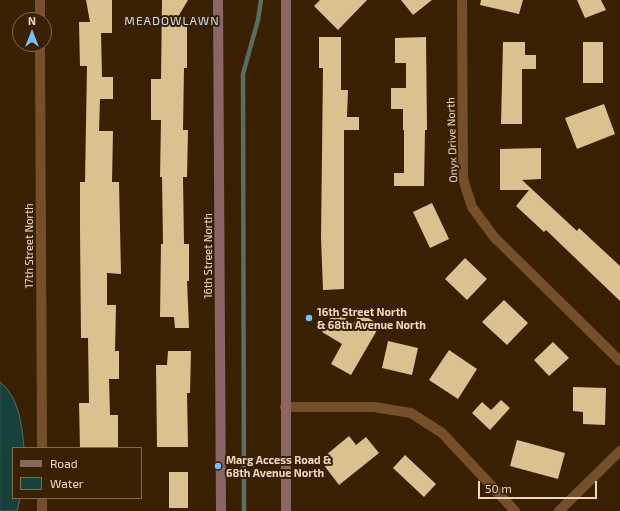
<!DOCTYPE html>
<html>
<head>
<meta charset="utf-8">
<style>
	body { margin:0 }
	#map { position:relative; width:620px; height:511px; overflow:hidden; background:#3a2003; font-family:"Exo 2",sans-serif }
	canvas { display:block }
	.legend { position:absolute; left:12px; top:447px; width:130px; height:52px; box-sizing:border-box; background:#3a2003; border:1px solid #826950; margin:0; padding:5px 7px; list-style:none; font-size:12px; color:#edd7c3 }
	.legend li { display:flex; align-items:center; gap:8px; height:20px }
	.legend b { width:20px; border:1px solid #826950 }
	.north { position:absolute; left:12px; top:12px; width:40px; height:40px; box-sizing:border-box; background:#3a2003; border:1px solid #826950; border-radius:50%; rotate:0deg; font-size:11px; font-weight:700; line-height:16px; text-align:center; color:#edd7c3 }
	.north::after { content:''; display:block; margin:auto; width:14px; height:18px; background:#78bff7; clip-path:polygon(50% 0,100% 100%,50% 72%,0 100%) }
	.scale { position:absolute; left:478px; top:481px; width:119px; height:18px; box-sizing:border-box; border:2px solid #edd7c3; border-top:0; padding-left:5px; font-size:12px; line-height:14px; white-space:nowrap; color:#edd7c3; -webkit-text-stroke:3px #3a2003; paint-order:stroke }
</style>
</head>
<body>
<div id="map">
<canvas width="620" height="511"></canvas>
<ul class="legend">
<li><b style="height:5px;background:#8b6667"></b>Road</li>
<li><b style="height:11px;background:#17413b"></b>Water</li>
</ul>
<div class="north">N</div>
<div class="scale">50 m</div>
</div>
<script>
const ctx = document.querySelector('canvas').getContext('2d');
ctx.lineJoin = 'round';
function fill(path, color) {
  ctx.fillStyle = color;
  ctx.fill(path, 'evenodd');
}
function trace(path, color, width, dash) {
  ctx.strokeStyle = color;
  ctx.lineWidth = width;
  ctx.lineCap = dash ? 'butt' : 'round';
  ctx.setLineDash(dash || []);
  ctx.stroke(path);
}
function write(font, color, halo, rows, align = 'center') {
  ctx.font = font + ' "Exo 2",sans-serif';
  ctx.lineWidth = 4;
  ctx.setLineDash([]);
  ctx.textBaseline = 'middle';
  ctx.strokeStyle = halo;
  ctx.fillStyle = color;
  for (const [text, x, y, turn = 0] of rows) {
    ctx.save();
    ctx.translate(x, y);
    ctx.rotate((+turn || 0) * Math.PI / 180);
    ctx.textAlign = isNaN(turn) ? turn : align;
    if (halo) ctx.strokeText(text, 0, 0);
    ctx.fillText(text, 0, 0);
    ctx.restore();
  }
}
const water = new Path2D(`
	M0,382C19,397 22,425 24,448H13V498H20L17,511H0Z`);
fill(water, '#17413b');
trace(water, '#576e64', 1);
trace(new Path2D(`
	M244,511L243,74L258,20L261,0`), '#576e64', 4.5);
fill(new Path2D(`
	M86,0H112V33H101L102,77H113V99H100L99,131H113L112,182H119L121,274L107,273V305H116L115,351H119V379H109L110,415H118V448H80L79,403H89L88,338H81L80,231V182H85L87,66H80L79,22H90Z
	M162,0H188L175,22H187V68H184L183,130H188L187,177H183L184,244H189V281H187L189,328H175L174,317H160L161,244H163L162,177H160L161,120H151V79H161Z
	M320,0H367L338,30L314,6Z
	M401,0H432L413,15Z
	M481,0H523L519,14L480,5Z
	M577,0H601L606,10L585,18Z
	M319,37H341V90H348L347,117H359V130H344V289L323,290L321,238L323,68H319Z
	M426,37L427,130H425L424,186H394V173H404V130H403V109H391V88H406V63H395V38Z
	M503,42H525V55H536V69H522V124H501Z
	M583,42H603V83H583Z
	M604,104L615,134L577,149L565,118Z
	M541,148V179L522,180L577,231L579,228L620,266V301L546,230L544,232L516,206L529,190H500V149Z
	M432,203L449,239L430,248L413,212Z
	M465,258L487,279L467,300L445,279Z
	M504,300L528,323L507,345L482,322Z
	M334,312L354,323L360,313L380,325L351,375L331,364L342,344L322,332Z
	M388,341L418,348L412,375L382,368Z
	M553,342L569,358L549,376L534,360Z
	M449,350L477,369L458,399L429,380Z
	M168,351H191L190,393H187L188,447H157L156,365H167Z
	M573,387L606,388L605,425L583,424V412L573,411Z
	M501,400L510,408L490,430L472,413L482,402L491,410Z
	M349,436L356,445L366,437L379,453L339,485L320,460Z
	M517,440L565,453L558,479L510,466Z
	M405,455L436,484L424,497L393,468Z
	M169,472H188V508H169Z`), '#dbc18f');
trace(new Path2D(`
	M40,0V20
	M462,0L463,179L472,207L494,237L620,361
	M40,44L42,448
	M285,407H374L411,413L442,433L515,511
	M42,498V511
	M559,511L620,451`), '#744f2a', 10);
trace(new Path2D(`
	M218,0L221,511
	M286,0V511`), '#8b6667', 10);
for (const [x, y, r, color] of [
	[309,318,4,"#78bff7"],
	[218,466,4,"#78bff7"]
]) {
  const dot = new Path2D();
  dot.arc(x, y, r, 0, 2 * Math.PI);
  ctx.fillStyle = color;
  ctx.fill(dot);
  trace(dot, '#3a2003', 1.5);
}
write('11px', '#edd7c3', '#3a2003', [
	["Onyx Drive North",452,140,-92],
	["17th Street North",29,246,-90],
	["16th Street North",208,256,-90]
]);
write('bold 11px', '#edd7c3', '#3a2003', [
	["16th Street North",317,312],
	["& 68th Avenue North",317,325],
	["Marg Access Road &",226,460],
	["68th Avenue North",226,473]
], 'left');
ctx.letterSpacing = '1px';
write('12px', '#c5dff4', '#3a2003', [
	["MEADOWLAWN",172,21]
]);
ctx.letterSpacing = '0px';
</script>
</body>
</html>
